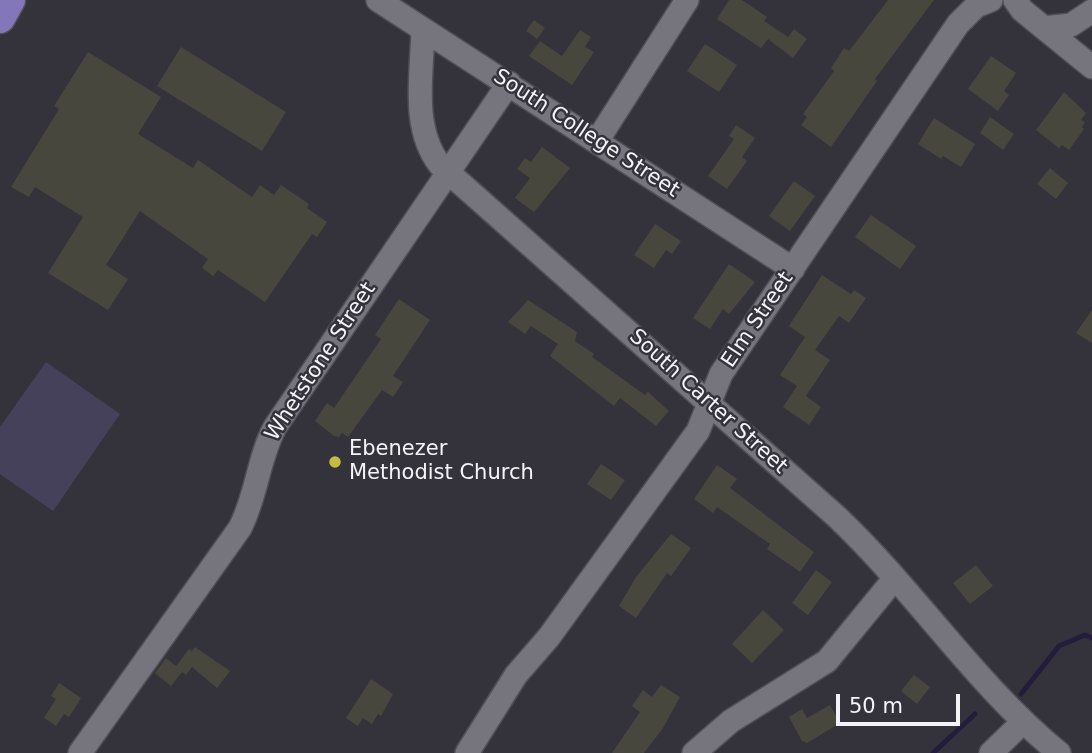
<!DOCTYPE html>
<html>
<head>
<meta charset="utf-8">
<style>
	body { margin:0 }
	#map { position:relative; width:1092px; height:753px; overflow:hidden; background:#34333b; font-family:"DejaVu Sans",sans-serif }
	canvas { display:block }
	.scale { position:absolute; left:836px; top:694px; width:124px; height:32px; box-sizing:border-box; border:4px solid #f4f3f8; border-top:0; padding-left:9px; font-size:21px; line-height:24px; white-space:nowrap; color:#f4f3f8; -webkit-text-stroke:5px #34333b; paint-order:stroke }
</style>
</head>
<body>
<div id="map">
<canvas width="1092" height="753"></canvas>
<div class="scale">50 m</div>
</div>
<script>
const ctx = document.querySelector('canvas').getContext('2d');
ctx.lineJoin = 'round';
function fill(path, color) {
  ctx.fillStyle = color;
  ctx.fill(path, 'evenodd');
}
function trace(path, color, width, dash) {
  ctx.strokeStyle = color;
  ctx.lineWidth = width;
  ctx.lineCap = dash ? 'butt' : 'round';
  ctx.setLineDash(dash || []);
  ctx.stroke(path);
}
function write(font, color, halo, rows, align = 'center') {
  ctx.font = font + ' "DejaVu Sans",sans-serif';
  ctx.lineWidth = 5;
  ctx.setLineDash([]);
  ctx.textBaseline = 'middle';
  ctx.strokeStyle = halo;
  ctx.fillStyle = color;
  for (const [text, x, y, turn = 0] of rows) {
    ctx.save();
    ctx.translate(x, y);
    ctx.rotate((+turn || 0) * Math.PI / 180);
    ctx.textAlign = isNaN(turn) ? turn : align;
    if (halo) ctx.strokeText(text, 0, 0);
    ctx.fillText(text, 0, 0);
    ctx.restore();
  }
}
fill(new Path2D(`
	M46,362L120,414L53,511L0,474V427Z`), '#45415a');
trace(new Path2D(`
	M1021,694L1059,646L1085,635L1092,638
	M933,753L975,714`), '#231c3d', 5);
fill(new Path2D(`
	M729,0H742L767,17L764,21L788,37L794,29L807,39L793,58L768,39L761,48L717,19Z
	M888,0H934L875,79L877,81L831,147L801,125L807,117L803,114L834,71L831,68L844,48L849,51Z
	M534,20L545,28L537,39L526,31Z
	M580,30L591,37L585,47L594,52L572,85L529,56L540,41L562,56Z
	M705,44L737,65L719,92L687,71Z
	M181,47L286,112L262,151L157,86Z
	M88,52L161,97L138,134L193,168L198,160L252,197L260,185L274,195L281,185L309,204L307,208L327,222L317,237L312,234L265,302L218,270L213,276L202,268L208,259L140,211L106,265L128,279L108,310L48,273L83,217L35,187L29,197L11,187L59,109L54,106Z
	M991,56L1016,73L1004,91L1009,95L998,111L968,89Z
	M1064,92L1086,113L1081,120L1085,122L1082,127L1084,129L1069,150L1062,145L1059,148L1036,130Z
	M990,117L1014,134L1003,150L980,133Z
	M934,118L975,144L961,167L943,156L941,159L918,144Z
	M736,125L755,138L742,157L747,161L727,189L708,176L734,139L729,136Z
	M542,147L570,168L534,212L515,198L530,178L517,169L525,158L531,162Z
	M1050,168L1068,183L1056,199L1037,184Z
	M794,181L815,196L790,231L769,216Z
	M871,215L916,246L900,269L855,237Z
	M655,224L681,241L672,254L666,250L654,268L634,255Z
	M729,264L755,282L729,314L723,309L710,329L693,318Z
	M822,275L851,294L854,290L866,298L849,323L839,316L815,350L830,360L806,396L821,407L809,425L783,407L797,386L780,375L805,337L789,326Z
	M399,299L430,320L393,376L403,382L393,397L382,390L348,437L342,433L339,437L334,436L315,421L327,403L334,408L381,339L375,335Z
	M528,300L577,332L575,341L594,354L592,357L645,395L648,392L669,411L656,426L620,398L614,406L550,356L558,344L531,326L525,334L508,322Z
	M1092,310V343L1076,333Z
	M601,464L625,480L611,500L587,484Z
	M717,465L737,479L730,488L814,552L800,572L767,549L770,544L717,507L713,513L694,499Z
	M671,534L691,548L671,576L667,573L636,618L619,606L636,577Z
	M976,565L993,586L970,604L953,583Z
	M816,570L832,582L808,615L792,603Z
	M763,610L784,630L752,663L732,644Z
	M195,647L230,671L217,688L192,667L186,675L182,672L171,686L155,673L166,658L176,666L189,649L192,651Z
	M914,675L930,687L917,704L901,691Z
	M371,679L393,694L381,716L378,714L372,724L363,718L358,726L346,718Z
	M59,683L81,698L69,717L64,714L56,726L44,718L56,699L51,696Z
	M661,685L680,697L663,728L644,753H612L640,712L632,706L643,690L652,697Z
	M830,705L840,723L807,743L802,741L789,717L802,709L807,718Z`), '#47473e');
const minor = new Path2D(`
	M378,0L793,269
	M1015,0L1022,10L1044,28L1071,25L1092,11
	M1044,28L1092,67
	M423,30C422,74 411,128 440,165L837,517C916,592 975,684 1059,753
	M597,141L687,0
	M80,753L240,528C257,495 258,459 275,427L509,83
	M467,753L516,675L549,637L698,431L721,374L958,24L976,6L991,0
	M694,753L731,721L827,661L895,578
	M991,753L1023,722`);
const major = new Path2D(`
	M0,18L10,0`);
trace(minor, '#504f55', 26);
trace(major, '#504f55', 33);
trace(minor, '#76757e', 23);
trace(major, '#8477b9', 30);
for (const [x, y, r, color] of [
	[335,462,7,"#c3bd3f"]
]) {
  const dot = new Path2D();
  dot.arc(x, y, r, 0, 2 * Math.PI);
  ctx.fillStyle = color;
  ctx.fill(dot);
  trace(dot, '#34333b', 2.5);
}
write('21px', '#f4f3f8', '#34333b', [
	["South College Street",586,134,33],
	["Elm Street",758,320,-56],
	["Whetstone Street",321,362,-57],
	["South Carter Street",708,402,42]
]);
write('21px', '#f4f3f8', '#34333b', [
	["Ebenezer",349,450],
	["Methodist Church",349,474]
], 'left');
</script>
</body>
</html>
